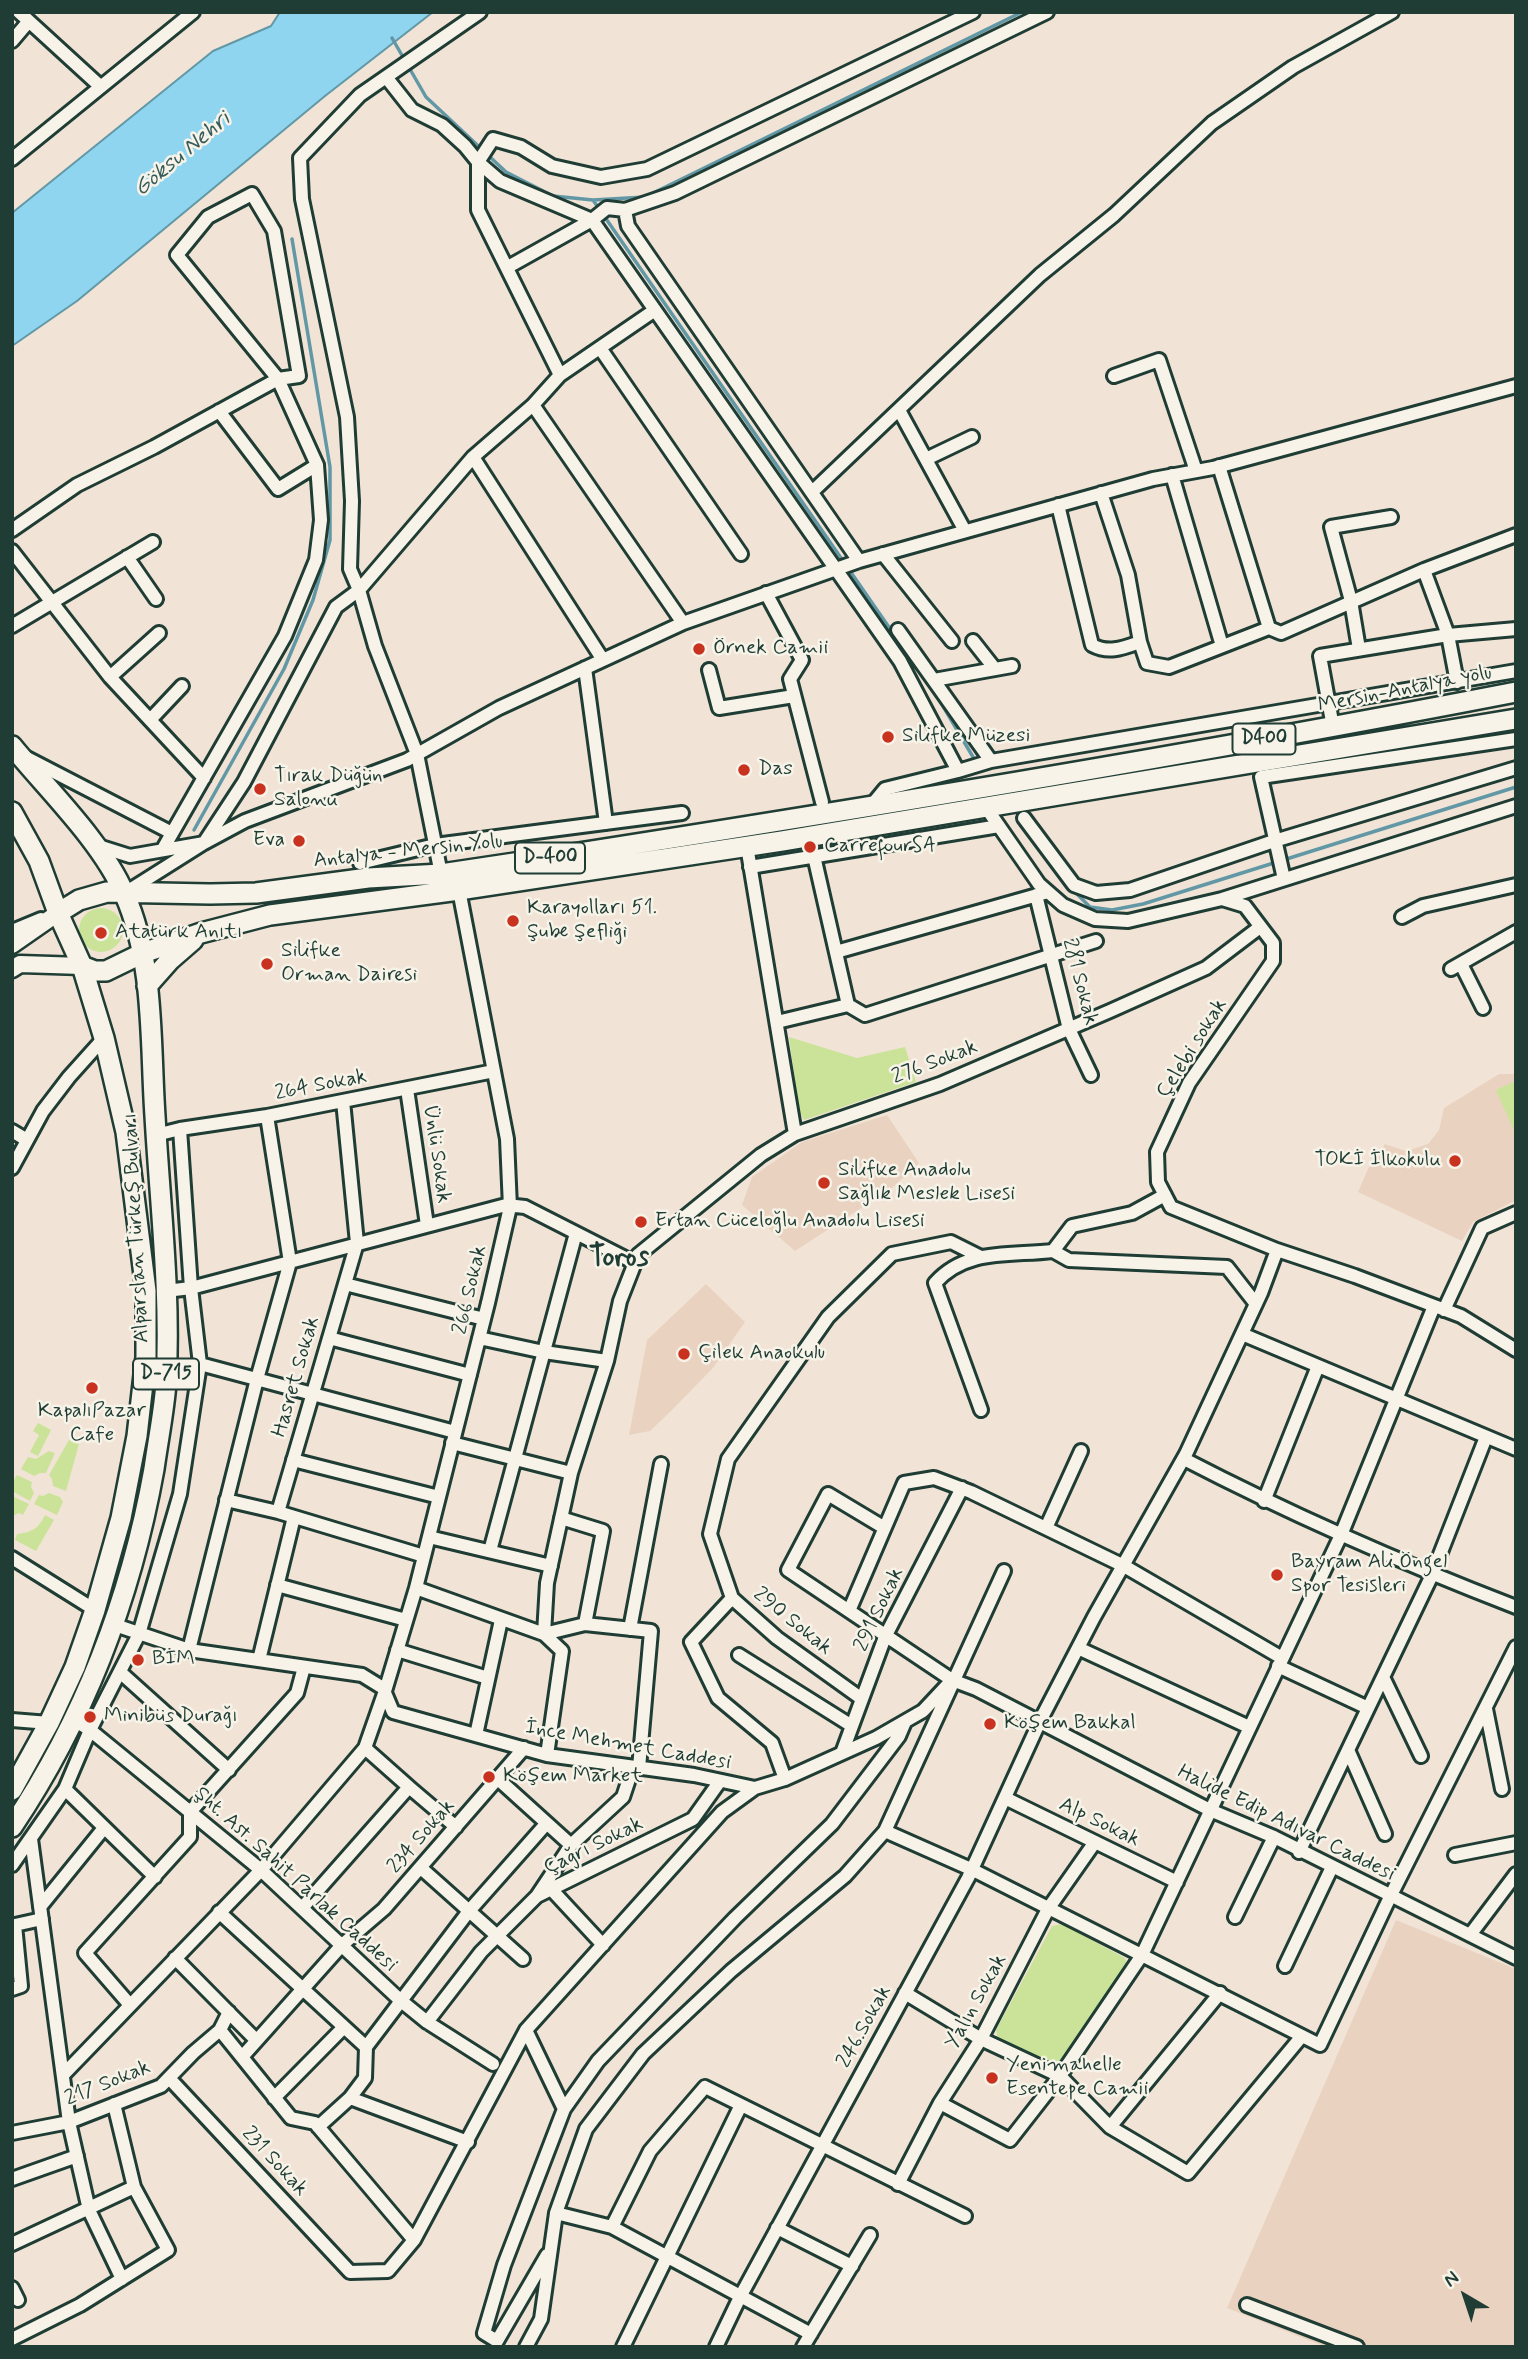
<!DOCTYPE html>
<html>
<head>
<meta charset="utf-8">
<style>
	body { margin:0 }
	#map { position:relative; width:1528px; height:2359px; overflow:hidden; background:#f1e4d6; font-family:Mynerve,sans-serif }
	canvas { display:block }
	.frame { position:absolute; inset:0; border:14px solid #1f3d34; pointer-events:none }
	.north { position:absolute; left:1430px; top:2261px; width:70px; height:70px; -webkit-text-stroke:5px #f7f3e8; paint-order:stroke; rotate:321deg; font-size:19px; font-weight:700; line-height:28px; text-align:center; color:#1f3d34 }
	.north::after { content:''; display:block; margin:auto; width:24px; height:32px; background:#1f3d34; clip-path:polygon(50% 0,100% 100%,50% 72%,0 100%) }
</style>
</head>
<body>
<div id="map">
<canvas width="1528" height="2359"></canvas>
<div class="frame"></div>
<div class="north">N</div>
</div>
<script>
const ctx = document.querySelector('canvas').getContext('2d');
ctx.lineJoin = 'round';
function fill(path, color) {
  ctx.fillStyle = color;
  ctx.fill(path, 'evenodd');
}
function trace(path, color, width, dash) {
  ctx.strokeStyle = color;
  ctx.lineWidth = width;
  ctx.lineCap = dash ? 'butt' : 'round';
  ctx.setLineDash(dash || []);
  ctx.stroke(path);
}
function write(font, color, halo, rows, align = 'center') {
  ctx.font = font + ' Mynerve,sans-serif';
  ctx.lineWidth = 5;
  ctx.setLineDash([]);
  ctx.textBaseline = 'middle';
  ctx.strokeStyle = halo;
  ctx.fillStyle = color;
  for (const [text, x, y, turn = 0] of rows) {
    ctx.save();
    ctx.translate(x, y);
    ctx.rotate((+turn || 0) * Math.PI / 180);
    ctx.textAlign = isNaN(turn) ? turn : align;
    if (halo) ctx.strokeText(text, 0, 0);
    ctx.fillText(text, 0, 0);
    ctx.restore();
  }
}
fill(new Path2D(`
	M1499,1074H1516V1200L1473,1222L1462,1241L1358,1192L1368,1169L1385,1144L1406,1151L1428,1144L1439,1130L1444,1108Z
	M887,1115L919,1163L892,1188L795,1251L742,1205L752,1177L802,1142Z
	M706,1284L745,1322L713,1368L671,1411L650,1431L629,1435L647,1340Z
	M1396,1920L1516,1969V2347H1326L1227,2308Z`), '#ead2c0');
fill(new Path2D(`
	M79 930a22 22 0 1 1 44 0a22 22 0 1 1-44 0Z
	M789,1037L857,1058L905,1047L916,1082L804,1120L799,1111Z
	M1516,1081V1133H1515L1496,1090Z
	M38,1423L51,1430L38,1456L30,1452L39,1435L33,1431Z
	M69,1440L79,1444L66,1491L53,1486L52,1479L49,1475Z
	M49,1451L55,1453L46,1473H40L34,1476L21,1469L28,1457L36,1459Z
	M17,1475L32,1482L31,1487L34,1493L30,1501L12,1491V1484Z
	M49,1493L60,1497L63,1502L57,1515L34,1504L39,1495L43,1496Z
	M12,1496L29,1504L23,1515L19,1513L12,1516Z
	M45,1515L54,1520L36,1551L15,1540L17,1534C32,1532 38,1529 45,1515Z
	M1062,1924L1125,1958L1129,1969L1067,2059L1052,2066L998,2040L996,2030L1052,1926Z`), '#cae399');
const water = new Path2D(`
	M280,12H433L325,96L77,301L12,346V213L213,51L271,26Z`);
fill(water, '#8fd5f0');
trace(water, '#6298a5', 2);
trace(new Path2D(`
	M392,38L426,97L506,172L553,196L593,200L645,197L1022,12
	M593,200L895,636
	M903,648L937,696L973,757
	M194,830L284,669L313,600L330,540V467L292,239
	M1040,850L1065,882
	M1073,890L1090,907L1112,910L1143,904L1516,787`), '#6298a5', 3.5);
const minor = new Path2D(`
	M19,12L101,87
	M12,41L29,21
	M386,77L412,110L442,125L465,146L478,162L500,181L592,220L900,661L958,771L991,761L1516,671
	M12,159L193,12
	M625,210L675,193L1047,12
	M508,267L592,220L607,208L625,210L628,226L859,561
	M600,348L741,554
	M560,375L478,210V162L493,139L521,147L552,166L601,177L647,169L973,12
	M1114,376L1159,360L1196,471
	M533,405L683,623
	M899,410L965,531
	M219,411L278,489L317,465
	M473,457L603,660
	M926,459L972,437
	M1219,466L1269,628
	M1172,475L1222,646
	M812,492L1040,275L1114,215L1212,123L1293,67L1392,12
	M1101,493L1128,575L1140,642L1147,663L1169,667L1269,628L1281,633L1424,570L1516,535
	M1058,505L1092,645C1109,654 1123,648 1140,642
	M12,530L77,485L154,447L278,379L299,376L274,231L252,194L208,217L177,255L278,379L317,465L321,520L316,560L285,636L163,849
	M12,551L110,677L204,778
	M883,554L952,641
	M127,557L156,599
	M1424,570L1448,635L1457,682
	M766,593L802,660L790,679L822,802
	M12,626L153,542
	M898,630L991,761
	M973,641L995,669
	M1359,649L1351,601L1331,527L1391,517
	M585,668L606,823
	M709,670L719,708L794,696
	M110,677L159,633
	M934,680L1012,666
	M150,720L182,686
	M1333,727L1320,656L1448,635L1516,629
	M27,758L172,833
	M871,806L885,789L958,771
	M985,806L1039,884L1063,905L1095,919L1128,921L1222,899L1245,906L1273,943V961L1189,1083L1157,1152L1158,1182L1171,1207L1277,1250L1355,1276L1461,1316L1516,1350
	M1024,818L1074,885L1096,893L1130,890L1271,842L1516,768
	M95,845L130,856L204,843L244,782L336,607L359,590L473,457L533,405L560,375L655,310
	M747,846L795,1134
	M814,856L848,1005
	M360,863L435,845L682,813
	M750,867L999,826
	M441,874L417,754L375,646L359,590L350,569L352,501L347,417L302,199L300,158L360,95L480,12
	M1284,879L1261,777L1516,739
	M128,891L204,843L245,821L407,760L499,708L683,623L859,561L1153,479L1213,468L1516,386
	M1036,895L1069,1029L1091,1075
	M1222,899L1516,806
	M1402,917L1423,906L1516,885
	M12,931L41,919
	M836,952L1048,892
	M1461,964L1483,1008
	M1451,969L1516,932
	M777,1022L848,1005L865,1015L1096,941
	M407,1089L427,1225
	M343,1101L357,1243L278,1512L424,1556
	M12,1131L27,1140
	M156,1135L180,1129L267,1116L494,1071
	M12,1168L43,1111L69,1077L104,1038
	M1165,1195L1132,1213L1072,1226L1053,1251L1069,1260L1227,1267L1256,1304
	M345,1284L484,1319
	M166,1291L191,1288L506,1205L525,1207L635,1263
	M1444,1310L1482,1228L1516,1213
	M1242,1334L1516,1449
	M329,1338L470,1375
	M479,1338L544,1352L607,1361
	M200,1364L455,1432
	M981,1410L935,1283C966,1248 1011,1256 1053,1251
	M452,1443L571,1473
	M1184,1459C1292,1515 1402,1563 1516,1607
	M293,1460L439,1497
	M226,1500L278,1512
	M1264,1501L1318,1366
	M561,1518L603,1531L585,1624
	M883,1527L828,1494L788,1570L952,1680
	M1046,1528L1081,1451
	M429,1537L551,1566
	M490,1551L576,1233
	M12,1558L95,1610
	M277,1585L406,1620
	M416,1588L544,1634L585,1624L651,1631L639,1768
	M732,1598L691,1642L718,1698L772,1743L785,1779
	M849,1611L904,1483L934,1478L971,1492L1124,1566L1282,1658
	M115,1625L189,1650L362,1675L383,1688L393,1712L547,1755L694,1775L755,1788L785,1779L876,1738L923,1711L952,1680L976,1689L1210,1810L1274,1837L1516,1958
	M630,1629L661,1464
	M1078,1648L1249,1727
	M189,1650L257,1379L290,1262L267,1116
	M397,1650L488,1678
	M739,1655L852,1726
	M259,1660L294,1517
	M1278,1666L1368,1708
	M120,1672L229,1770
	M1383,1677L1421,1756
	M862,1699L777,1638L732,1598L710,1534L728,1459L828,1317L892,1254L951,1242L981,1257
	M1486,1709L1502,1789
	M12,1720L49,1723
	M74,1720L90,1730L261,1870L400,2000L427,2022L493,2064
	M476,1735L501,1620
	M1348,1750L1385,1834
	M842,1753L885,1637L962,1488
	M547,1755L562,1651L544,1634L547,1583L571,1473L607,1361L620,1301L638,1255L761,1155L795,1134L940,1084L1110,1011L1206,968L1260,927
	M498,1779L571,1845L537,1896L693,1819L720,1781
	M409,1787L456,1827
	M65,1789L155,1877
	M1005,1798L1177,1882
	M885,1831L973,1870L1320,2045L1390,1897L1516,1647
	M31,1839L69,2122L89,2210L122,2279
	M571,1845L623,1797L633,1767
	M1299,1852L1432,1575L1486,1437
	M1455,1855L1516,1843
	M12,1865L65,1789L90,1730L139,1634L180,1494L200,1364L191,1288L180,1129
	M421,1868L523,1959
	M551,1889L603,1945
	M40,1907L104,1828
	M303,1907L409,1787L365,1748
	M219,1912L366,2047
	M1235,1917L1274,1837
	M1470,1935L1516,1874
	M175,1958L256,2040
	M1285,1966L1332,1867
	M12,1989L21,1986L15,1925L42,1919
	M905,1993L981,2039L1060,2076L1110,2127L1188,2173L1302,2036
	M130,2005L85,1953L190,1837V1812L297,1693L304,1667
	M427,2022L481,1952L537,1896
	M220,2030L291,2118L315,2123L414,2240
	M526,2030L564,2109L504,2265L484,2333L497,2341L547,2255
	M242,2057L342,1945L384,1909L524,1748
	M63,2075L261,1870L365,1748L385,1691L416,1588L488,1303L510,1207L507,1139L459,890
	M169,2078L350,2272L388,2271L414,2240L526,2030L722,1812L755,1788
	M274,2098L344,2027
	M940,2103L1010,2140L1060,2076L1142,1955L1341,1535L1434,1306
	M564,2109L598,2061L735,1918L832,1824L899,1736L905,1722
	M318,2127L350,2098
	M1110,2127L1220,1993
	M12,2133L69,2122L161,2086L193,2053L220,2030L229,2012
	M468,2142L350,2098L365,2078L366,2047L469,1911L546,1824
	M12,2179L77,2156
	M898,2184L940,2103L981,2039L1048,1909L1095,1842
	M556,2213L612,2227L811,2334
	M612,2227L650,2151L705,2087L965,2216
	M777,2228L852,2266
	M12,2244L134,2187
	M12,2288L18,2300
	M1247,2305L1357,2347
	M12,2339L80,2305L168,2250L134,2187L114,2104
	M526,2347L541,2319L556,2213L586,2129L643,2054L731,1971L845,1876L885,1831L1004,1571
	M623,2347L741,2105
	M716,2347L740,2297L968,1878L1040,1721L1094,1617L1186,1454L1261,1293L1277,1250
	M803,2347L870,2235`);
const major = new Path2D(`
	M12,945L58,913
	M12,969L20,964L82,966`);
const highway = new Path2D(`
	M12,746C48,790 102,842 124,893C155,962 150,1043 155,1116C160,1205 171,1294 166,1383C164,1411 158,1440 154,1469C131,1597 85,1718 12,1827
	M12,812L39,861L58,913L82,966L104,1038L126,1132L146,1291V1357L137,1436L121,1518L95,1610L75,1667L49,1723L12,1790
	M58,913L79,900L107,892L210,894L256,893L368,878L441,874L521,862C854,810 1186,756 1516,692
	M82,966L95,971H106L143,953L201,933L270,915L459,890L782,841L1516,719
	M147,986L170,960L193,940`);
trace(minor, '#1f3d34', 18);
trace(major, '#1f3d34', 21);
trace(highway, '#1f3d34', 24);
trace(minor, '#f7f3e8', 12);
trace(major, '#f7f3e8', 16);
trace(highway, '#f7f3e8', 19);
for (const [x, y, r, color] of [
	[699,649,7,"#c8321e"],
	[888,737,7,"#c8321e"],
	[744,770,7,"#c8321e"],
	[260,789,7,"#c8321e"],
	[299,841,7,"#c8321e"],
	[810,847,7,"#c8321e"],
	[513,921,7,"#c8321e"],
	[101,933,7,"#c8321e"],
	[267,964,7,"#c8321e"],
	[1455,1161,7,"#c8321e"],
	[824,1183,7,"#c8321e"],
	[641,1222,7,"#c8321e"],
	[684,1354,7,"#c8321e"],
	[92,1388,7,"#c8321e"],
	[1277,1575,7,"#c8321e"],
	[138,1660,7,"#c8321e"],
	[90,1717,7,"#c8321e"],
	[990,1724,7,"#c8321e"],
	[489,1777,7,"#c8321e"],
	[992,2078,7,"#c8321e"]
]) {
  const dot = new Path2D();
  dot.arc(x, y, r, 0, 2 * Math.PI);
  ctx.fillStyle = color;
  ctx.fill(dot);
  trace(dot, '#f7f3e8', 2.5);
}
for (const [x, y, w] of [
	[1264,739,63],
	[550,858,70],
	[166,1374,66]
]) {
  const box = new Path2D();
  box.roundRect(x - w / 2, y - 15.5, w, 31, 5);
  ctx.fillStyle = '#f7f3e8';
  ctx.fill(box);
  trace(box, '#1f3d34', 2);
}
write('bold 19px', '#1f3d34', null, [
	["D400",1264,739],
	["D-400",550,858],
	["D-715",166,1374]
]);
write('21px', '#1f3d34', '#f7f3e8', [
	["Örnek Camii",713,649],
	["Silifke Müzesi",902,737],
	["Das",758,770],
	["Tırak Düğün",274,777],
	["Salonu",274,801],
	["Eva",285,841,"right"],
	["CarrefourSA",824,847],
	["Karayolları 51.",527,909],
	["Şube Şefliği",527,933],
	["Atatürk Anıtı",115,933],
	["Silifke",281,952],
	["Orman Dairesi",281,976],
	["TOKİ İlkokulu",1441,1161,"right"],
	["Silifke Anadolu",838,1171],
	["Sağlık Meslek Lisesi",838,1195],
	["Ertan Cüceloğlu Anadolu Lisesi",655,1222],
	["Çilek Anaokulu",698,1354],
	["KapalıPazar",92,1412,"center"],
	["Cafe",92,1436,"center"],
	["Bayram Ali Öngel",1291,1563],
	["Spor Tesisleri",1291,1587],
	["BİM",152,1660],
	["Minibüs Durağı",104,1717],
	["Köşem Bakkal",1004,1724],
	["Köşem Market",503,1777],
	["Yenimahelle",1006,2066],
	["Esentepe Camii",1006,2090]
], 'left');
write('21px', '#1f3d34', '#f7f3e8', [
	["Mersin-Antalya yolu",1405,690,-11],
	["Antalya - Mersin Yolu",408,852,-6],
	["281 Sokak",1079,982,75],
	["Çelebi sokak",1193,1049,-58],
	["276 Sokak",935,1063,-21],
	["264 Sokak",321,1086,-11],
	["Ünlü Sokak",436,1154,82],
	["Alparslan Türkeş Bulvarı",137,1228,-93],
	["266 Sokak",471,1290,-77],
	["Hasret Sokak",297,1377,-74],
	["291 Sokak",880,1610,-65],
	["290 Sokak",792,1622,39],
	["İnce Mehmet Caddesi",628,1746,10],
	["Alp Sokak",1099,1823,26],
	["Halide Edip Adıvar Caddesi",1286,1824,26],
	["234 Sokak",422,1837,-49],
	["Çağrı Sokak",594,1847,-26],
	["Şht. Ast. Sahit Parlak Caddesi",295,1880,42],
	["Yalın Sokak",977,2002,-61],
	["246.Sokak",865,2027,-61],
	["217 Sokak",108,2084,-22],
	["231 Sokak",274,2162,47]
]);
write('italic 23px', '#355b5a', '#f7f3e8', [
	["Göksu Nehri",183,155,-40]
]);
write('bold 28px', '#1f3d34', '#f7f3e8', [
	["Toros",619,1259]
]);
</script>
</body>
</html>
